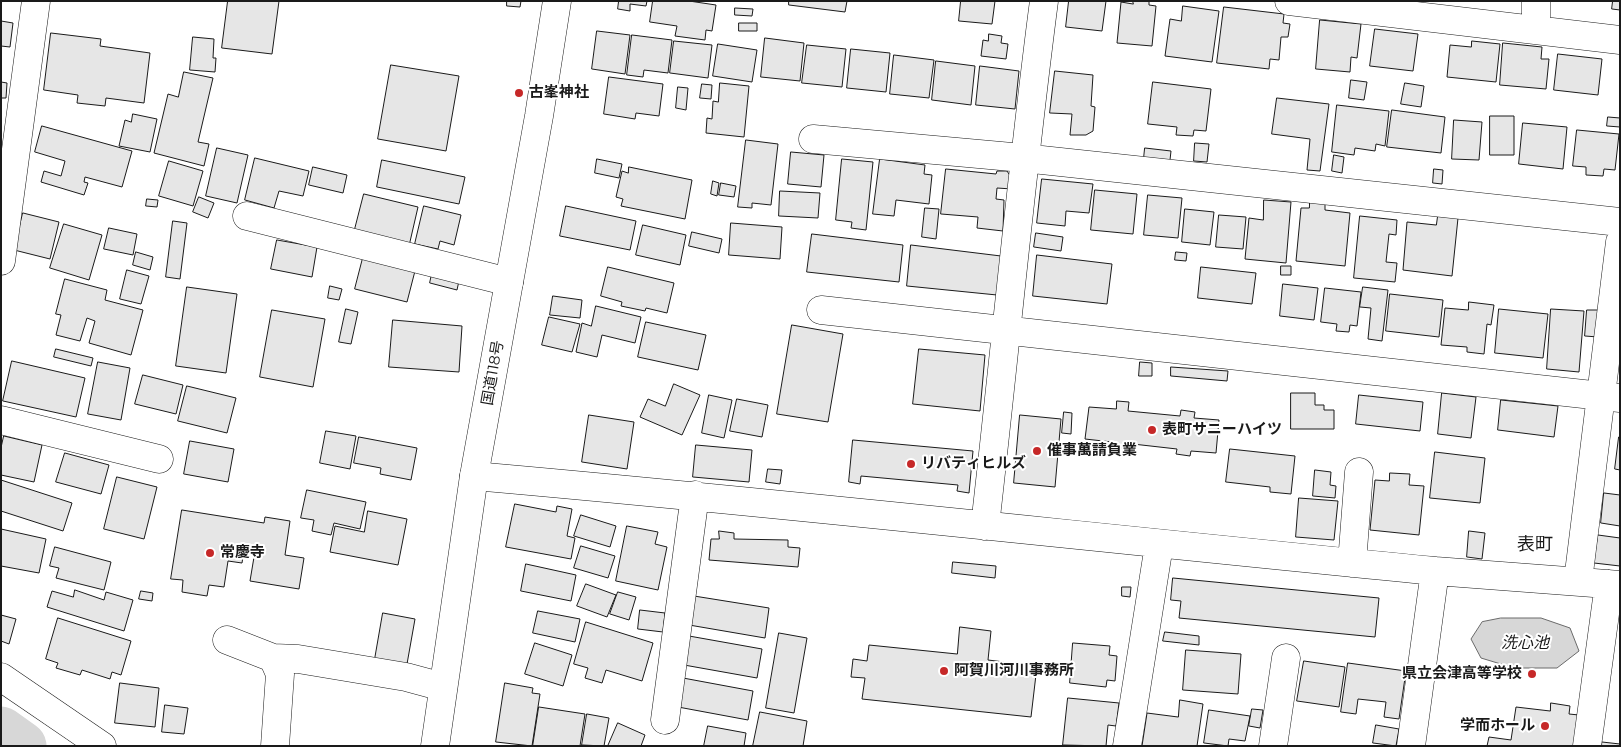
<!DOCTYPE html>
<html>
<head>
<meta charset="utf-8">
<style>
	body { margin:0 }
	#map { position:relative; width:1621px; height:747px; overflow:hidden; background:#fff; font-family:Montserrat,sans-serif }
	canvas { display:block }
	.frame { position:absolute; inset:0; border:2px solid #1a1a1a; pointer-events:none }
</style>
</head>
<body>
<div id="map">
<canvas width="1621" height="747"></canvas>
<div class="frame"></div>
</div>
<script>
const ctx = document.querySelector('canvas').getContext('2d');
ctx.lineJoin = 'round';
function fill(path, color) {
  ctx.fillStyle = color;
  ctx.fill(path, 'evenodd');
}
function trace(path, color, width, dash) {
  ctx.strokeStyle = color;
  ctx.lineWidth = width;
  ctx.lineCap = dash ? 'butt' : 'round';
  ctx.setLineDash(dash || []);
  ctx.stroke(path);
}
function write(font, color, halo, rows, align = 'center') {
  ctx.font = font + ' Montserrat,"Noto Sans JP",sans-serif';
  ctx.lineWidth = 4;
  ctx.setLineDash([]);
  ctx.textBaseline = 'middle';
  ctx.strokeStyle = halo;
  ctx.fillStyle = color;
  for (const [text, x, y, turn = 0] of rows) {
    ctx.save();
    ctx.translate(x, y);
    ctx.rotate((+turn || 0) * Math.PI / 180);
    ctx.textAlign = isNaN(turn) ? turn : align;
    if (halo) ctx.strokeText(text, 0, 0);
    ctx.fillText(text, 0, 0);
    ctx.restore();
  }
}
const water = new Path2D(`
	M1501,618H1541L1570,628L1579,651L1557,668H1514L1481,658L1471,639L1482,622Z`);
fill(water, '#d7d7d7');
trace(water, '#6a6a6a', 1);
trace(new Path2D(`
	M1,731L22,746`), '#d7d7d7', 49);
const building = new Path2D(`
	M228,1H279L272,54L222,48Z
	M507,1H521L520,7L507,6Z
	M619,1H647L646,6L630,4V11L618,9Z
	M653,1H689L716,5L712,31L706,30L705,40L675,36L677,26L650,22Z
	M789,1H847L845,12L789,5Z
	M961,1H995L992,24L959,21Z
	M1069,1H1106L1102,31L1066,27Z
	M1133,1H1149V5L1156,6L1152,46L1117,43L1121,2L1133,4Z
	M1613,1H1620V10L1612,9Z
	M1183,6L1219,11L1212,62L1165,56L1170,19L1181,21Z
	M1224,7L1284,14L1283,23L1290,24L1288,37H1281L1279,60L1270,59L1269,69L1217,63Z
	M735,8L753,9L752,16L735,15Z
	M1320,20L1361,24L1357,58L1351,57L1350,72L1316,69Z
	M1,21L13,23L10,47L1,46Z
	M739,23H757V31H739Z
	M1375,29L1418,34L1413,71L1370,66Z
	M597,31L630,35L625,74L592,69Z
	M51,33L101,39L100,46L150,53L144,103L106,98L105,106L77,103L78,95L44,90Z
	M989,34L1002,36L1001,43L1008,44L1006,59L981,56L983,40L988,41Z
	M632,35L672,40L668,73L644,70L643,77L627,75Z
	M193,37L214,39L213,58H216L215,72L190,70Z
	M765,38L804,43L800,81L761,77Z
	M674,41L712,45L708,78L670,73Z
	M1472,41L1500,44L1496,82L1447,77L1450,45L1471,47Z
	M1503,43L1542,47L1541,59H1549L1546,89L1500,85Z
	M718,44L757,50L752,82L713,76Z
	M807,45L846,49L842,87L802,83Z
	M851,49L890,53L886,92L847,88Z
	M1558,54L1602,59L1598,95L1554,90Z
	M894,55L934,60L929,98L890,94Z
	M936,61L975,66L971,105L932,100Z
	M391,65L459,76L446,151L378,139Z
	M980,66L1019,71L1015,109L976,105Z
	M1055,71L1093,75L1091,106L1095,107L1093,131L1086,135H1070L1072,114L1050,113Z
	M184,72L213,78L198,142L209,144L204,166L154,153L168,94L178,97Z
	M609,77L663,84L659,116L636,113L635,119L604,114Z
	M1351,80L1367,82L1364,100L1349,98Z
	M1,82L7,83L6,98H1Z
	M1153,82L1211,89L1206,131L1194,130L1193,136L1176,135L1177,127L1148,124Z
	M720,83L749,86L744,137L706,133L707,118L712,119L713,101L718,102Z
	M1405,83L1424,86L1421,107L1401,104Z
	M702,84L712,85L711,99L700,98Z
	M678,87L688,88L686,110L676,108Z
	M1277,98L1329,104L1320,171L1307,170L1310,139L1272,134Z
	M1337,105L1389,111L1385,146L1376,144L1375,151L1355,148L1354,155L1332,152Z
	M1392,110L1445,117L1441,153L1387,147Z
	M133,114L157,119L150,152L119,146L125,120L131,122Z
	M1490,116H1514V155H1490Z
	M1608,117L1620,118V127L1607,126Z
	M1454,120L1482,122L1479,160L1452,159Z
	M1523,123L1567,127L1563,169L1519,164Z
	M42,126L132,151L122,187L85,177L84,182L88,183L84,195L41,182L44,171L61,176L65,161L35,152Z
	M1577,130L1619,134L1615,170L1604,169L1603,176L1586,175V167L1573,166Z
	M746,140L778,144L771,205L752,203V208L738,207Z
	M1195,143L1209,144L1207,162L1194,161Z
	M217,148L248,155L237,203L206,196Z
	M1145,148L1171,151L1170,160L1144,158Z
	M791,152L824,155L821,187L788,184Z
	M1334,155L1344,157L1342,173L1332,171Z
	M255,158L309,171L303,196L279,191L274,208L245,200Z
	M597,159L622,164L619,178L595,173Z
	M842,159L873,162L866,230L851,228L852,222L836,220Z
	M880,159L925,165L924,174L932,175L929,204L896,200L894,216L873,214Z
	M382,160L465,177L459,204L377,187Z
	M169,161L203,171L193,206L159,196Z
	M313,167L347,175L343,193L309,185Z
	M629,167L692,180L685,219L621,206L623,199L616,197L622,171L628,173Z
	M946,169L996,174L997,171H1007L1013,180L1012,189L997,188L996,199L1004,200L1003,231L977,228L978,217L941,214Z
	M1434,169L1443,170L1442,184L1433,183Z
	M1042,179L1093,184L1089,213L1066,211L1065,226L1037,223Z
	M713,181L719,183L717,196L711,194Z
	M721,183L736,186L734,197L719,195Z
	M1095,190L1137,194L1133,234L1091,230Z
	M780,191L820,193L818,218L779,216Z
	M364,194L418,207L409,246L354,233Z
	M1148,195L1182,198L1178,238L1144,235Z
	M199,197L214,203L208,218L193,212Z
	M147,199L158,200L157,207L146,206Z
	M1264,200L1291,202L1286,263L1245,259L1249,218L1263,220Z
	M1310,202L1325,203V210L1350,213L1345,266L1296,261L1301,208H1309Z
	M424,206L461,215L454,245L440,241L438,249L415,244Z
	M566,206L636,221L630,250L560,236Z
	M925,208L939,209L936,239L922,237Z
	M1185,209L1214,212L1210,245L1182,242Z
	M23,213L59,222L50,259L14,250Z
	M1219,215L1246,217L1243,249L1216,247Z
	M1360,216L1397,220L1396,235L1389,234L1386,262L1397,263L1395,282L1354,278Z
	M1438,216L1458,218L1452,276L1403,270L1407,222L1436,225Z
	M173,221L187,223L180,279L166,277Z
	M731,223L782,227L780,259L729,255Z
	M64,224L102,235L89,280L50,268Z
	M643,225L686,235L680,265L636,255Z
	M109,228L137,234L133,255L104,249Z
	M692,232L722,239L719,253L689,246Z
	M1036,233L1063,237L1061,251L1034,247Z
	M812,234L903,245L899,282L807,272Z
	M277,240L317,247L312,277L271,269Z
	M911,245L1001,256L997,295L907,286Z
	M136,252L153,257L150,270L133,265Z
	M1176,252L1187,253L1186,261L1175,260Z
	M364,254L416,267L407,302L355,289Z
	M1037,255L1112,264L1107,304L1033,296Z
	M1281,266H1291V275H1281Z
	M608,267L674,283L667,313L646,308L645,311L621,306L622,302L601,296Z
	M1201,267L1256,273L1252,304L1198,298Z
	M433,269L460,276L457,290L430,283Z
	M127,270L149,276L141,304L120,299Z
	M65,279L107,290L105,300L143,310L131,355L89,343L95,321L87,318L80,341L56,335L61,315L56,314Z
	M1283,284L1318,288L1314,320L1280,316Z
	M330,286L342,289L339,300L328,298Z
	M187,287L237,294L226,373L176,366Z
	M1363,287L1388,290L1382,341L1368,339L1371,308L1360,307Z
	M1325,288L1361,292L1357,326L1350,325L1349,332L1336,331L1337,324L1321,322Z
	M1390,294L1443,300L1439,337L1386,331Z
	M553,296L582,300L580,318L550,315Z
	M1469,302L1494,305L1491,325L1487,324L1484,354L1467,352V347L1441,345L1445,308L1468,310Z
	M596,306L641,317L635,343L602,335L597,357L576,352L582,323L591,326Z
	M346,309L358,312L351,344L339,342Z
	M1499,309L1548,314L1543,358L1495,353Z
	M1551,309L1584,311L1579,372L1547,369Z
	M272,310L325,319L313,387L260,377Z
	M1587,310H1600L1598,337L1585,336Z
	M549,317L580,324L572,352L542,345Z
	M393,320L462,326L459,372L389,367Z
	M646,322L706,335L698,370L638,357Z
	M792,325L843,334L828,422L777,414Z
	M56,349L93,358L91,366L54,357Z
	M919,349L985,355L980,411L913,404Z
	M12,361L85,378L76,417L3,401Z
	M98,362L130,368L121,420L88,414Z
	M1140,362L1152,363V376H1139Z
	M1171,367L1228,371L1227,381L1171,376Z
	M143,375L183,385L176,414L135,404Z
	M674,384L700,395L682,435L640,417L648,399L665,406Z
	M187,386L236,398L227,433L178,421Z
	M1291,393H1315V405H1324V410H1334V429H1291Z
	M1442,393L1476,397L1471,438L1438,434Z
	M709,395L732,400L724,438L702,433Z
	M1359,395L1423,402L1420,431L1356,424Z
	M737,399L768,405L762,437L730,431Z
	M1501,400L1558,406L1554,437L1498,430Z
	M1117,401L1129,402L1128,411L1180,416L1181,410L1195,412L1194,418L1219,420L1216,453L1191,451L1190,456L1176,454L1177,449L1124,443V448L1112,447V442L1085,439L1089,407L1116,409Z
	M1064,412L1072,413L1071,434L1062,433Z
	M589,415L634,422L627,469L582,462Z
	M1020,415L1061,419L1055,487L1014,483Z
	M326,431L356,436L350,469L320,463Z
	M4,436L42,445L34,482L1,475V448Z
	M359,437L417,448L411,480L380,474L381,468L354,463Z
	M1619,437H1620V470L1615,469Z
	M853,440L973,451L969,493L957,491L958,485L861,476L860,484L849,482Z
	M190,441L234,449L228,482L184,474Z
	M696,445L752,450L749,482L693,477Z
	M1230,449L1295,456L1291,494L1270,492V487L1226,482Z
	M1435,452L1485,458L1480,503L1430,498Z
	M65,453L109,465L101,494L56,482Z
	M768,469L782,470L780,484L766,482Z
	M1315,470L1331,472L1330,485L1336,486L1335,498L1313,496Z
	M1390,473L1410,474L1409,485L1424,486L1419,535L1370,530L1375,480L1389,481Z
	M117,477L157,487L144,539L104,529Z
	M1,480L72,503L63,531L1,511Z
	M307,490L366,502L360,529L334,523L331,535L312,531L314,520L301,518Z
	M1604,493L1620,495V526L1601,523Z
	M1299,498L1338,501L1334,540L1296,537Z
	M515,504L556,512L557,506L572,509L567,536L575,538L571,559L506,547Z
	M182,510L264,523L265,517L290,521L285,555L304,558L299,589L250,581L255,551L244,550L242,563L228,561L224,587L209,585L207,596L182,592L183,580L171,579Z
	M368,511L407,519L398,565L330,552L335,526L364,532Z
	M581,515L616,526L610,547L574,536Z
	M627,526L658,532L655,544L667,547L658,590L616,581Z
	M1,529L46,539L39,573L1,566Z
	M719,531L734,533V539L788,540V547L800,548L798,567L709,560L711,539H719Z
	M1469,531L1485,533L1482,559L1467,557Z
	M1598,535L1620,538V566L1594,563Z
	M581,546L615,556L608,578L574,568Z
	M55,547L111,562L104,590L56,578L59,568L50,566Z
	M953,562L996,566L995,578L952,573Z
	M526,564L576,575L571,601L521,591Z
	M1173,578L1379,598L1375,637L1179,618L1181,601L1171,600Z
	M586,584L616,595L607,617L577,606Z
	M1122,587H1131L1130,597L1122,596Z
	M75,590L104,600L106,592L133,600L124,631L47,607L52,591L73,597Z
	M141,591L153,593L152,601L139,599Z
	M618,592L636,597L629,620L610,614Z
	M694,596L769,608L765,638L689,625Z
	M640,610L665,613L663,632L638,629Z
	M538,611L580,619L575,642L533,633Z
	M383,613L415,619L407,664L375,659Z
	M1,615L16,619L9,644L1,641Z
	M58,618L131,641L121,675L112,672L110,679L82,670L80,675L56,668L58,663L46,659Z
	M586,622L653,643L642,681L606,670L602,683L585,678L588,668L574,664Z
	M960,627L991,631L988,660L1037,666L1031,717L862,699L865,678L851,677L853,659L867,661L869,645L957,654Z
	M1165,632L1199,636V645L1163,641Z
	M779,633L807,638L794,713L766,708Z
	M689,636L762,649L757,678L684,665Z
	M535,643L572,655L563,686L525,674Z
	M1073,643L1110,646L1109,655L1117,656L1115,681L1107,680L1106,687L1070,683Z
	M1186,650L1241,654L1238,694L1183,690Z
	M1304,661L1345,667L1339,707L1297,701Z
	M1348,663L1406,671L1399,719L1384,717L1386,702L1358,699L1356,714L1341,712Z
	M683,678L753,691L748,720L678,707Z
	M120,683L159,688L155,727L115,723Z
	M505,683L533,688L532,693L540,694L532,746L496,742Z
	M1068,698L1119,703L1116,726L1108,725L1106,746L1063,745Z
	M1180,700L1203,704L1197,746H1142L1147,713L1178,717Z
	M1551,703L1570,706L1569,714L1579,715L1575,746H1487L1489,737L1511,740L1516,707L1550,711Z
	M165,705L188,708L184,734L162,732Z
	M539,707L585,714L580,746H533Z
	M1252,709L1263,710L1260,728L1249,726Z
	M1209,710L1250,716L1245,741L1229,739L1228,746L1204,743Z
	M760,712L807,721L803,746H753Z
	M587,714L609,718L604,746L582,745Z
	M618,723L645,735L641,746H608Z
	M1376,725L1399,729L1396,746L1373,743Z
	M708,726L746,733L744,746H704Z
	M1602,742L1620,744V746H1602Z`);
fill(building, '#e6e6e6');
trace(building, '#1a1a1a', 1);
const minor = new Path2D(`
	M1289,1L1620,40
	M1536,30V1
	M813,139L1023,158L1620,222
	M247,216L509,282
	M1,261L36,1
	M821,310L1620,398
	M1,420L159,459
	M474,476C795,504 1115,540 1435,571L1411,746
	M985,526C1005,351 1021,176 1044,1
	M1352,563L1359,472
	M1435,571L1620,585
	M1578,581L1620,242
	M227,640L273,658L298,659L406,677L443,687
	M273,658L280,674L275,746
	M1,677L102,746
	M665,720L695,495
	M1127,746L1159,545
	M1273,746L1286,658
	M1587,746L1609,584`);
const highway = new Path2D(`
	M435,746L474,476L539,116L557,1`);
trace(minor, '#1a1a1a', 29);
trace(highway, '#1a1a1a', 29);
trace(minor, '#fff', 28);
trace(highway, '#fff', 28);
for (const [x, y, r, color] of [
	[519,93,5,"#c62828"],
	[1152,430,5,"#c62828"],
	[1037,451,5,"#c62828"],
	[911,464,5,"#c62828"],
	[210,553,5,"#c62828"],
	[944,671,5,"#c62828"],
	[1532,674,5,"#c62828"],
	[1545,726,5,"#c62828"]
]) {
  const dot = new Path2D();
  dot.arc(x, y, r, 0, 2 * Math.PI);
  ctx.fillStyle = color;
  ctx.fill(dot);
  trace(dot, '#fff', 2);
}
write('bold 15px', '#1a1a1a', '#fff', [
	["古峯神社",529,93],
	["表町サニーハイツ",1162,430],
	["催事萬請負業",1047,451],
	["リバティヒルズ",921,464],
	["常慶寺",220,553],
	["阿賀川河川事務所",954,671],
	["県立会津高等学校",1522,674,"right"],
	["学而ホール",1535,726,"right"]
], 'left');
write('15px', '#1a1a1a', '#fff', [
	["国道118号",493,373,-80]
]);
write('italic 16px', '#1a1a1a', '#fff', [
	["洗心池",1525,643]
]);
write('18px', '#1a1a1a', '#fff', [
	["表町",1535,545]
]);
</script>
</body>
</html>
